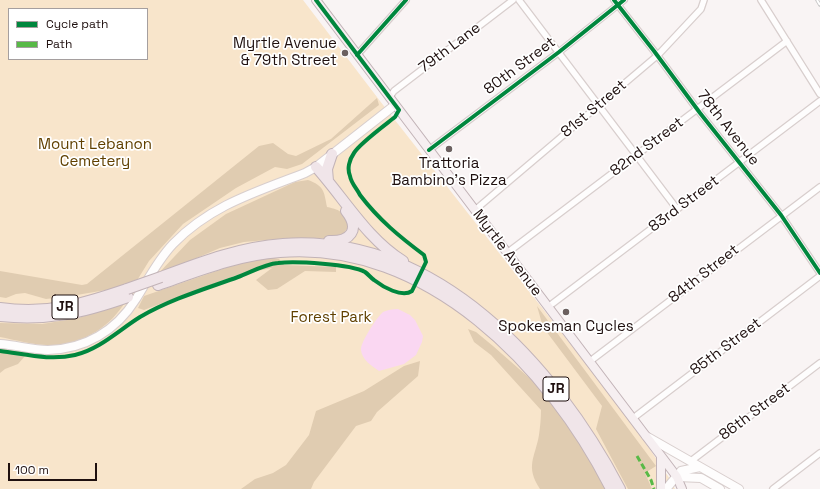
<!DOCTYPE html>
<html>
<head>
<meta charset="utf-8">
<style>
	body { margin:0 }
	#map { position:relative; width:820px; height:489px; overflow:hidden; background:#f9f4f4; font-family:"Space Grotesk",sans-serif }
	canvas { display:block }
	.legend { position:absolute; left:8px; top:8px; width:140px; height:52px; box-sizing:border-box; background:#fff; border:1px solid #a59f9f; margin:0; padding:5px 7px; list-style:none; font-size:12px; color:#1f100f }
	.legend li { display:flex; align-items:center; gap:8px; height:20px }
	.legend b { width:20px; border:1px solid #a59f9f }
	.scale { position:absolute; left:8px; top:463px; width:89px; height:18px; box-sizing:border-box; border:2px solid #1f100f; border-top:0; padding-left:5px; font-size:12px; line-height:14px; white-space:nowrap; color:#1f100f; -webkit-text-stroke:3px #fff; paint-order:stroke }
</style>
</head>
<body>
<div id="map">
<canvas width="820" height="489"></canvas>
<ul class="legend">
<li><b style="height:5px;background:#00873e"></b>Cycle path</li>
<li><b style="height:5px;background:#58b947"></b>Path</li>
</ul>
<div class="scale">100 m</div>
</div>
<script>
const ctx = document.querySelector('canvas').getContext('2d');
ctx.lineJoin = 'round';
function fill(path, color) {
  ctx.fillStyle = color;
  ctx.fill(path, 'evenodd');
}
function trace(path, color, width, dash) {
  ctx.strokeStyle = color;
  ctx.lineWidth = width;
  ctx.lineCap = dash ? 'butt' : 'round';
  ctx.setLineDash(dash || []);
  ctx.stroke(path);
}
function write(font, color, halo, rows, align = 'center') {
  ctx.font = font + ' "Space Grotesk",sans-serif';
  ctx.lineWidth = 3.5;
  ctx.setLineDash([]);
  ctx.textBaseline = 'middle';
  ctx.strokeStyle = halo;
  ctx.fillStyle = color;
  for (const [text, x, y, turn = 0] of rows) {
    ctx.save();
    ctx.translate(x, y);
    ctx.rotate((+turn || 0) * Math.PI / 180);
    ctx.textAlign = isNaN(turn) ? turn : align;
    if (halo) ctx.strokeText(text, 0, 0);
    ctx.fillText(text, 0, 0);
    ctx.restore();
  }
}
fill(new Path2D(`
	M0,0H303L380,101L630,420L670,479L675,489H0ZM9,9H147V59H9Z`), '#f8e5cb');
fill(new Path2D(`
	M377,98L379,105L302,164L287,169L275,167L236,188L183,224L149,261L136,282L106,290L71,296L46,299L25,293L16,294L6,298L0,297V271L82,285L87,284L259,146L273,143L288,154L296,156L331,139Z
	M308,180C324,186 324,191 327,207C342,210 344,213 349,226L343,234L333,238H289L244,242L220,248L157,275L190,240L226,214L295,182Z
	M269,257L279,259L284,265L336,267V272L305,271L277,289L268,290L256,280L272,268L237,275L144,310L138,308L144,296L240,263Z
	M125,302C111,326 85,342 58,345C43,347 15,340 0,337V323L42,324L79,318Z
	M537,306L656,466L645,473L652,489H628L596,429L602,406L543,327Z
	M468,329L476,332L493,346L535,383L559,414L585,452L605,489H540C525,466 535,458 539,435C540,427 541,419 541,410L491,355L474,342Z
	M0,349L19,351L25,356L18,364L5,369L0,373Z
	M420,361L418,376L377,412L371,421L356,426L314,482L311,489H241L255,479L273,473L286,465L309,435L316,411L364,391L404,366Z`), '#e0ccb1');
fill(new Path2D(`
	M398,309L410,315L415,320L423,336L422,342L416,355L404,364L379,371C372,366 362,360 361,350C360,343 377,317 383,312C387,310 393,309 398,309Z`), '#fad7f2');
const street = new Path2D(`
	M519,0L677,209
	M614,0L654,51L700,113L781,215L820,273
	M761,0L820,94
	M357,55L406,0
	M389,98L394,91L513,0
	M429,150L559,52L624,0
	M475,210L658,55L701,9L704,0
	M507,253L787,41
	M548,307L820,101
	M589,362L820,187
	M632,419L820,276
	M691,461L820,363
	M773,489L820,453`);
const secondary = new Path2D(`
	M0,344C16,345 32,350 48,350C85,349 116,331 136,299C148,280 157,261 173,244C211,205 256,192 305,173L316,167L395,105
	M646,436L739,489
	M677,477L701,478L720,489
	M666,489L681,471L700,467`);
const primary = new Path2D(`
	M316,0L677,477L682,489
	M661,489V458`);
const highway = new Path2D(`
	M316,167C344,198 367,239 403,261
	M328,181L327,169L332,154
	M329,241C350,242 361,230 346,211
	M161,277C201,262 240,247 283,244C436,233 555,365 620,489
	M158,285C198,271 237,255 280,252C427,240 550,367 611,489
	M0,308C47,315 83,304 127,289
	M0,316C48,321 82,313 128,297`);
trace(street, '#d8cecd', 8);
trace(secondary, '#d8cecd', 10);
trace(primary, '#c2b3b7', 10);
trace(highway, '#c2b3b7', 12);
trace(street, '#fefdfd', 5.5);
trace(secondary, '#fefdfd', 8);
trace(primary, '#f6eff1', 8);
trace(highway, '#f0e5e9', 10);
const rail = new Path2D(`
	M817,0L820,5`);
trace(rail, '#c5c4c4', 3.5);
trace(rail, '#fff', 2, [6]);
const highwayBridge = new Path2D(`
	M127,289L161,277`);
trace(highwayBridge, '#c2b3b7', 12, []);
trace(highwayBridge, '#f0e5e9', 10);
trace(new Path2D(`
	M637,456L651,480L654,489`), '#58b947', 3, [6, 3]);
trace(new Path2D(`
	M614,0L654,51L700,113L781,215L820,273
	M357,55L406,0
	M429,150L559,52L624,0
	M0,351C25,354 50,361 75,355C100,349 119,330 140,317C171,299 205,289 238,277C251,272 265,264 278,263C295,261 351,264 365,272C368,274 371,278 374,280C383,287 402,298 412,291L426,262L424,255C400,237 379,220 360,195C357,189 351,183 350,176C347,169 349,160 354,153C359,144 385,125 395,117L399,110L316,0`), '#00873e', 4);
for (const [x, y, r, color] of [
	[345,53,4,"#6b605f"],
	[449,149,4,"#6b605f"],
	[566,312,4,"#6b605f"]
]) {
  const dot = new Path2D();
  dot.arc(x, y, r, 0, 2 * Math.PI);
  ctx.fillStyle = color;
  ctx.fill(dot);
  trace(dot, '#fff', 1.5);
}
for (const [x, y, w] of [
	[65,307,26],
	[556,389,26]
]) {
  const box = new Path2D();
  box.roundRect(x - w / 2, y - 12, w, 24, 3);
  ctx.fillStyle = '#fff';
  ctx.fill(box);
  trace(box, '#1f100f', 1);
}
write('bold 14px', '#1f100f', null, [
	["JR",65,307],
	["JR",556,389]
]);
write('15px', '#1f100f', '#fff', [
	["Myrtle Avenue",337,44,"right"],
	["& 79th Street",337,61,"right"],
	["Trattoria",449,164],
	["Bambino's Pizza",449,181],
	["Spokesman Cycles",566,327]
]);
write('15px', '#1f100f', '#fff', [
	["79th Lane",450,48,-37],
	["80th Street",520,66,-37],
	["81st Street",594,109,-40],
	["78th Avenue",728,128,52],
	["82nd Street",647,147,-37],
	["83rd Street",684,204,-37],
	["Myrtle Avenue",507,253,53],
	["84th Street",704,274,-38],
	["85th Street",726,347,-37],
	["86th Street",755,412,-37]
]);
write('15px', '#604000', '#fff', [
	["Mount Lebanon",95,145],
	["Cemetery",95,162],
	["Forest Park",331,318]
]);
</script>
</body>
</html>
